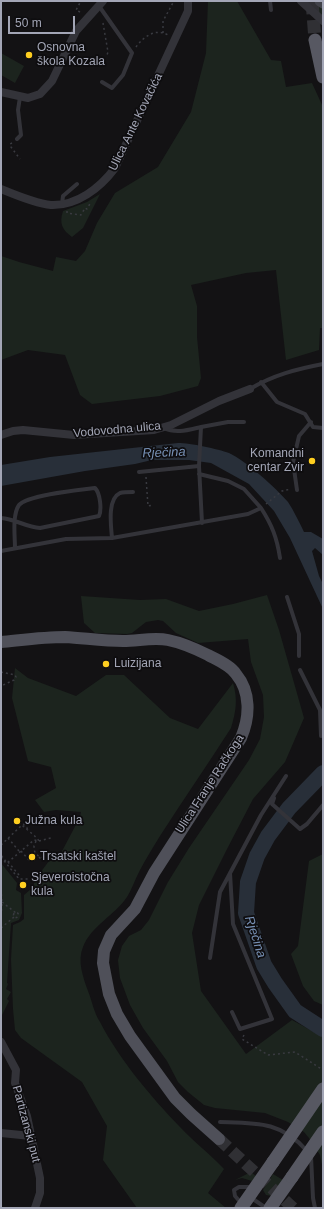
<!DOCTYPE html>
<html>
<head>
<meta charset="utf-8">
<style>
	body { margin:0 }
	#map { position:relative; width:324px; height:1209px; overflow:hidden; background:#131214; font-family:Helvetica,sans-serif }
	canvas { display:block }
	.frame { position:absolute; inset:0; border:2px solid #a3a6b6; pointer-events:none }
	.scale { position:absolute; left:8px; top:16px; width:67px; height:18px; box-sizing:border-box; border:2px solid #a3a6b6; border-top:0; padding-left:5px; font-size:12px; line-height:14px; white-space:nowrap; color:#a3a6b6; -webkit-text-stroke:3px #0e0d0f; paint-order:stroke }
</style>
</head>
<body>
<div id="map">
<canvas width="324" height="1209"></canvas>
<div class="frame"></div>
<div class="scale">50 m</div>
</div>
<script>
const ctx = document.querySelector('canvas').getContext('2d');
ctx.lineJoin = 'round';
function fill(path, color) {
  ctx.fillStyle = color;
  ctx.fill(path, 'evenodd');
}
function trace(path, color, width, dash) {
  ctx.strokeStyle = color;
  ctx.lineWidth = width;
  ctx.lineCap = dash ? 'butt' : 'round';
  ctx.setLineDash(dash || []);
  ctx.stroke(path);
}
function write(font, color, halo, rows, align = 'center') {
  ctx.font = font + ' Helvetica,sans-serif';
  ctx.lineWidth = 3.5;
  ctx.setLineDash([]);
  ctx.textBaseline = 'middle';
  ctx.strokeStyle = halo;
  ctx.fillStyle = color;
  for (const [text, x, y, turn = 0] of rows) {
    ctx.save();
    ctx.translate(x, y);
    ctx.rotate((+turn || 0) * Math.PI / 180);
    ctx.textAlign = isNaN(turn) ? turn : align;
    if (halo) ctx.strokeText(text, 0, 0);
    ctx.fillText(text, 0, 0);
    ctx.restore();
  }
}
fill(new Path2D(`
	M208,1H237L271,60L281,61L286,87L312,83L323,107V328H320L319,350L286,360L276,270L246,273L191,285L197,306V337L201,378L198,386L160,396L92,404L80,395L65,355L28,350L1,360V256L19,262L53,271L56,257L76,261L85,251L97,223L115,193L158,167L191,112L206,53Z
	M305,1H310L323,8V17Z
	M1,53L24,66L15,83L1,75Z
	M100,194L83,228L72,237C62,230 59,223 63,211L87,202Z
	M267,595L279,630L304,718L285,762L253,799L226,851L199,905L192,933L201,991L246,1054L292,1020L323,1037V1170L320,1155L309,1138L304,1132L288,1122L265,1113L215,1108L204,1105L188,1092L178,1082L167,1061L143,1028L130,1005L120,978L118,960L122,946L129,936L141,930L149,920L168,882L189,848L249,760L260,739L264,717L263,695L251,662L248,639L198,643L176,633L163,621L158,620L146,622L132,633L127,634L95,633L84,623L81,596L140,600L166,599L199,611L233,604Z
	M15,668L28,678L76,696L106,675H124L170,718L198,729L233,683C238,700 236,711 231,728C208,764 183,800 160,836C153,847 146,859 140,870C135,879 132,889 127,897C115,915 91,926 83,947C77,961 83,977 88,991C92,1001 94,1013 100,1022C119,1059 151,1097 180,1127C194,1142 210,1154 224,1169L208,1193L226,1208H137L103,1160L107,1126L82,1082L21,1038L15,1030L13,1009L11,959L13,925L20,922L24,919V895L31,889L40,873L49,861L56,860L60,855L80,817L81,812L56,810L44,812L35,800L56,788L51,767L28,761L12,698Z
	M323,854V1005L314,1001L303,986L291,954L298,946L309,861Z
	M1,863L17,883L16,890L21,893L22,913L19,920L11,923L7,983L8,984L6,989L11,992L7,999L9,1001L1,1017Z
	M249,1173H252L256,1176L252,1181L242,1178L235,1180Z
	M273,1174L283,1180L272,1196L266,1195L263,1190Z`), '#1c241e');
fill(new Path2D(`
	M178,443C190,443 218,449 229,453C246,461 276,488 288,502C294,511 299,522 304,532H311L323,539V555L315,548L312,551L319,576L323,584V609L290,538L274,511L249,484L211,463L189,460H152L135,464L85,471L1,486V465L50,457Z`), '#282f39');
trace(new Path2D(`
	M323,773L289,808L268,836L257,856L248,882L246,913L264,965L275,983L295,1011L323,1029`), '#282f39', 16);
trace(new Path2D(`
	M219,1139L293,1208`), '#303034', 12, [12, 6]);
trace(new Path2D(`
	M312,1L315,40`), '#303034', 13, [13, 6]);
trace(new Path2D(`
	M80,12L76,10L81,1
	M103,23L108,52L107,55
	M163,33V21L174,1
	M136,47C144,36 156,28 168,35
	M12,143L10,144L11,147L20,159
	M67,211V213L81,215L85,208L87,209L91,202
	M146,477L148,506L153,505
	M266,504L282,491L291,489
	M1,672L15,675L16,677L14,680L1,686
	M20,820L27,828L28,832
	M8,838L19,851
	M36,841L34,846C34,853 36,856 44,858
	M39,841L51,838
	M1,845L22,825C27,830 36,836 39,841L34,840L7,863L1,855V853
	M21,851L29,860
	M1,857L19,879H28
	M39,857L42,860
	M8,862L19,875L18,876
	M1,889L2,903L1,917
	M2,902L16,913
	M13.5 915a2.5 2.5 0 1 1 5 0a2.5 2.5 0 1 1-5 0Z
	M1,928L14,917
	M244,1035L242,1039L268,1055L295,1052L323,1070`), '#393a40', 1.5, [2, 3]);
trace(new Path2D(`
	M270,1L271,10
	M99,6L132,53L123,75L112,88L102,82
	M17,139L21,135L18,110L20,97
	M62,204L63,196L77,184
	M261,382L277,402L305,414L313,427L323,428
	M250,389C273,375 297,369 323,364
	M164,428C176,434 188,430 201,427
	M139,472L199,466
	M199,474L228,481L244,489L261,508
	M297,490L293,462L299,436L311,422
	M1,518C15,519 26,527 40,528L99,516C102,509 100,493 95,488C79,490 27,495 19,505C12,515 15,537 15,548
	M202,523L199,466L201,427L228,422H244
	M112,538C111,526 107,499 120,493C124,492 129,492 133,492
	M1,551L66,539L112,538L248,514L261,508C272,525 277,538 280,558
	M287,597L299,634V656
	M300,670L320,710L321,736
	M274,798L272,804L300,829L307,824L323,805
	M230,873L233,924L272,1019L240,1029L232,1012
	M210,958L220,892L261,815L286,776
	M220,1122C256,1123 281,1121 307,1151
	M311,1156L313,1198L315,1208
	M250,1197L266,1208
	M242,1204L235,1196L234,1190L239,1187H252`), '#333339', 4);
trace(new Path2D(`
	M301,1L323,21
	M1,92L28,98L40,94L52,81L76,31L103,1
	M1,189C13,194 39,204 51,205C77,206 100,188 115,168L188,11V1
	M1,435L13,431L23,430L74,435L154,430L171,425L219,401L250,389
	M1,1042L16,1070L15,1083L27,1116L40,1178V1193L35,1208
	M1,1133L31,1136`), '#333339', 8);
trace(new Path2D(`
	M320,1L323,3`), '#414249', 11);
trace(new Path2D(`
	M1,642C22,640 44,637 65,637C84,638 103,641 123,641C138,641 154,637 168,640C183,643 196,649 208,655C217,660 230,665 236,674C251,692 250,717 241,738L154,873L135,909L111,935L104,951L103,963L109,994L117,1014L130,1036L175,1098L191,1114L219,1139`), '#4f5059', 12);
trace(new Path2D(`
	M315,40L323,77
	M241,1208L273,1162
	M270,1208L292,1177`), '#575862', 13);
trace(new Path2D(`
	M273,1162L323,1089
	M292,1177L323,1132`), '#575862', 13);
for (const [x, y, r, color] of [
	[29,55,4,"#fece20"],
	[312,461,4,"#fece20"],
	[106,664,4,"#fece20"],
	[17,821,4,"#fece20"],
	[32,857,4,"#fece20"],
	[23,885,4,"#fece20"]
]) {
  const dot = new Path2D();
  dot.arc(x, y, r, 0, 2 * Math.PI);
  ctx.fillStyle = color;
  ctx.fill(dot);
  trace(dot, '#0e0d0f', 1.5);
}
write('12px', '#a3a6b6', '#0e0d0f', [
	["Osnovna",37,48],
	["škola Kozala",37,62],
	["Komandni",304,454,"right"],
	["centar Zvir",304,468,"right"],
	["Luizijana",114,664],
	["Južna kula",25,821],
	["Trsatski kaštel",40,857],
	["Sjeveroistočna",31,878],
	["kula",31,892]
], 'left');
write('12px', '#a3a6b6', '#0e0d0f', [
	["Ulica Ante Kovačića",136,122,-64],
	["Vodovodna ulica",117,430,-5],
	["Ulica Franje Račkoga",210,784,-57],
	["Partizanski put",26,1124,75]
]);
write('italic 13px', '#7790b4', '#0e0d0f', [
	["Rječina",164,453,-2],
	["Rječina",255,937,72]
]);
</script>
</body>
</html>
